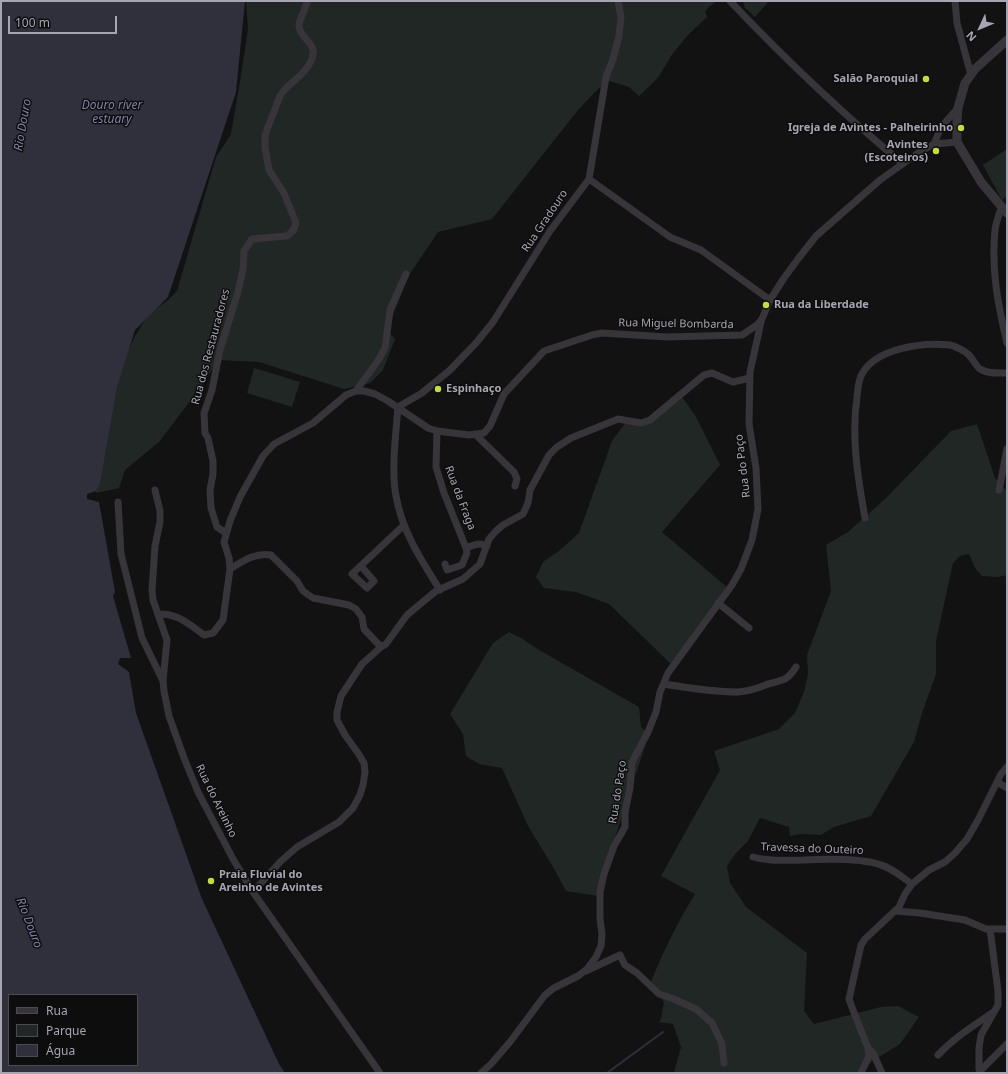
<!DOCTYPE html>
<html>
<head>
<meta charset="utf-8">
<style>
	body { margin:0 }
	#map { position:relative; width:1008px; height:1074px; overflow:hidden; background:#121213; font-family:"Noto Sans",sans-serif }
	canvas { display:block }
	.frame { position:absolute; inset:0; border:2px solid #a7a5b2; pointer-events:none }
	.legend { position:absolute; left:8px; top:994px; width:130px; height:72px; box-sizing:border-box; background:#0d0d0e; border:1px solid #4b4a50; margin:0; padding:5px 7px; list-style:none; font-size:12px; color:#a7a5b2 }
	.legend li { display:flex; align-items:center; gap:8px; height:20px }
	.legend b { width:20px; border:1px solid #4b4a50 }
	.north { position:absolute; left:960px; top:8px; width:40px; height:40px; -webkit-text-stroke:3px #0d0d0e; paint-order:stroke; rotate:226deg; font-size:11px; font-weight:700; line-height:16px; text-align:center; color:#a7a5b2 }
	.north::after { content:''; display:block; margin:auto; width:14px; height:18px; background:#a7a5b2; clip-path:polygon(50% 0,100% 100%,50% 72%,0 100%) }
	.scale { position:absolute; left:8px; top:16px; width:109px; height:18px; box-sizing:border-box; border:2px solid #a7a5b2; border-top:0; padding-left:5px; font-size:12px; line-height:14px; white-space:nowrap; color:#a7a5b2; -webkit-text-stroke:3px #0d0d0e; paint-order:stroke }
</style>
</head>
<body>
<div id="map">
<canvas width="1008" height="1074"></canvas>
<div class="frame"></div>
<ul class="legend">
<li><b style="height:5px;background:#37353a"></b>Rua</li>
<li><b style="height:11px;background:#212724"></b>Parque</li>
<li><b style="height:11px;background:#2f303c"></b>Água</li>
</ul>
<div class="north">N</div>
<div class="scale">100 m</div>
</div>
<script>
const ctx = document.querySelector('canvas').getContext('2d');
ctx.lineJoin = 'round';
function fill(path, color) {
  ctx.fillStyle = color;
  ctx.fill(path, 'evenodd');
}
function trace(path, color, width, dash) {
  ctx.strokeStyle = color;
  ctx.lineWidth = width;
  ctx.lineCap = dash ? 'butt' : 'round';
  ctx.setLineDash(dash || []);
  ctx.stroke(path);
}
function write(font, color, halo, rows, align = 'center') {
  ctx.font = font + ' "Noto Sans",sans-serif';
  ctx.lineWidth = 3;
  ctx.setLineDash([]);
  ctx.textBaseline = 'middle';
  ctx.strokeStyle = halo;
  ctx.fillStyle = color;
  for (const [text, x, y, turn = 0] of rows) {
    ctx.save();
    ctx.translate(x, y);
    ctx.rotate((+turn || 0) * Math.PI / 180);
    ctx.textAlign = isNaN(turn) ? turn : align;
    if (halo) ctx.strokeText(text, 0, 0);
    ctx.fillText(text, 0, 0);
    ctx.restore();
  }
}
fill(new Path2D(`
	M246,1H716L705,11L707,17L687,36L671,56L658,78L639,96L629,87L609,81L598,89L578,110L492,219L438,232L409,275L387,330L395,339L383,370L370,383L344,389L259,362L218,360L203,384L159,442L125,470L119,488L96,493V488L119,364L124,360L135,336L149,314L167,301L177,291L216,157L231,134L240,82L248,29Z
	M743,1H769L755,17L745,8Z
	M1007,149V196L1002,200L983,165Z
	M254,368L300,382L292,407L247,393Z
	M680,394L695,415L720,465L662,532L728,588L672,665L609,604L576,592L544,588L536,577L543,562L560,550L579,533L612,441L629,418L645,425Z
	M977,424L995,478L1007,491V575L998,577L982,576L975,568L969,554L960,556L953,563L936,641V674L922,713L914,742L871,816L834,827L821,835L802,834L790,836L789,827L760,818L748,841L735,854L727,866L730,883L746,907L807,953L804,1011L814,1024L881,1007L898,1006L919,1017L900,1044L871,1062L862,1073H674L681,1047L673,1024L659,1022L661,1019L664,1002L650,984C663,952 677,923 695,894L661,876L720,770L714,751L779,729L795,713L804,692L808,674L807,655L831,591L826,545L848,532L885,499L951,431Z
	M509,632L521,638L541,651L639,707L641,727L649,734L598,889V896L566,891L553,867L528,826L502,768L479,764L466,756L463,734L450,714L493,643Z`), '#212724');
fill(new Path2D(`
	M1,1H245L236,92L168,297L135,330L117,387L100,483L96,491L87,494V499L99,502L115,592L113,596L131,658H120L118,664L129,672L136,713L202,899L279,1064L285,1073H1ZM9,995H137V1065H9Z`), '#2f303c');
trace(new Path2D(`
	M607,1073L663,1032`), '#2f303c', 2);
trace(new Path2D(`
	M730,1C784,58 842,113 902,163
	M955,1L957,23L971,75
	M934,144L941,127L958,108
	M589,179L670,237L701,250L770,300
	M1002,206C999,214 996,222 995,230C991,270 998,305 1007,343
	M356,391L379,359L385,348L390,310L406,274
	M398,407L422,393L450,370L476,343L493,322L550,231L589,179L606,77L613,59L619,36L621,17L618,1
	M398,407C396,433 391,470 396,496C402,531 421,560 440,590
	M437,431L436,467L444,493L466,548L467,553L462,565L447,570L445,564
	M475,434L514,472L517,479L515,486
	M155,490L160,511V522L155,546L152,590L153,600L167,640L163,681
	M999,490L1007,449
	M118,502L121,554L142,638L163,681L164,691L169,716L184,758L198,792L233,859L253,892L380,1073
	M865,518C858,479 851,437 857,397C858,389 858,381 862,374C876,348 923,342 950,345C955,346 965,351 969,355C973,359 976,366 980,369C988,374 998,373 1007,373
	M226,533L217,527L211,508L210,490L213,474V461L208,438L205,433L204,413L212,390L220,350L238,292L243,269L244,251L252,239L287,236L293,231L296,223L284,193L269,170L265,148V135L280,96C287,84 301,78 308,66C324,43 298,40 299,25C300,17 306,9 307,1
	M466,548C474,545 479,542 487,546
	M361,566L374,581L367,588L352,574L404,525
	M230,569C243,561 256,552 271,555L297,581L303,591L313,598L349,605L356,609L362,617L364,629L381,647
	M718,603L749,628
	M158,614C177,613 189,624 204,635L213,633L223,620L230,569L229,558L224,542L230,521L240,497L263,456L274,444L313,423L346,395L356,391H364L375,394L388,401L428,428L437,431L469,435L484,433L490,426L504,394L544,351L592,335L602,333L667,337L742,335L757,325L762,319L770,300L784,278L798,259L816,236L880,180L918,153L934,144L957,142
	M664,684C688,688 713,692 738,692C749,691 759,688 768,684C783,680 787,681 796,667
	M997,782L1007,788
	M753,857C770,862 787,860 804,860C826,859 861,858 881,865C892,868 902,877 912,884
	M253,892L280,862L297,847L339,822L353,808L360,795L363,785L365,772L364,763L358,753L345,735L337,720V712L341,696L362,664L381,647L386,644L407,615L436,591L463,579L480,564L489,539L496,531L503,525L523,514L528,503L530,490L549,455L557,447L571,438L618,419L641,423L650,420L704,375L712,373L733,382L750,378
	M895,911L920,913L965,920L986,929H1007
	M990,929L998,991V1005L981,1035L979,1048V1069H982L1007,1044
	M586,971L620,955L625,965L637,973L659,994L674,999L696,1009L712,1023L722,1044L724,1063
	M868,1048L873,1053L882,1073
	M938,1055C954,1038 973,1026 992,1013
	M481,1073L491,1064L510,1042L545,995L554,988L578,976L587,969L596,957L601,946L602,934L600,919V892L604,874L614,846L625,827V812L630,788L632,762L648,732L656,712L660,692L668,673L732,585L741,569L752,540L758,509L756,468L749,424L750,372L761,322
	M861,1073L869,1056L868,1048L853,1010L849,999L861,945L865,939L899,907L905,894L912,884L929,870L945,862L955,853L967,839L978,820L1001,774L1007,767`), '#37353a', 7);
trace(new Path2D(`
	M1007,40L975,69L965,83L958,108L957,120V142L981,182L1007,213`), '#37353a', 9);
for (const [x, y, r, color] of [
	[926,79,4,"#c6db42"],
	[961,128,4,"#c6db42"],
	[936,151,4,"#c6db42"],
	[766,305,4,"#c6db42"],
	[438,389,4,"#c6db42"],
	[211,881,4,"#c6db42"]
]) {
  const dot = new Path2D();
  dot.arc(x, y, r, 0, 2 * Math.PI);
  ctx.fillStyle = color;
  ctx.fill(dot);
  trace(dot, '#0d0d0e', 1.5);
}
write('bold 11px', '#a7a5b2', '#0d0d0e', [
	["Salão Paroquial",918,79],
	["Igreja de Avintes - Palheirinho",953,128],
	["Avintes",928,145],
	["(Escoteiros)",928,158],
	["Rua da Liberdade",774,305,"left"],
	["Espinhaço",446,389,"left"],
	["Praia Fluvial do",219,875,"left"],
	["Areinho de Avintes",219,888,"left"]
], 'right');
write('11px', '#a7a5b2', '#0d0d0e', [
	["Rua Gradouro",545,221,-56],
	["Rua Miguel Bombarda",676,324,1],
	["Rua dos Restauradores",211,347,-75],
	["Rua do Paço",743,466,-97],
	["Rua da Fraga",460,498,69],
	["Rua do Paço",618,792,-81],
	["Rua do Areinho",216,801,64],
	["Travessa do Outeiro",812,849,2]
]);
write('italic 12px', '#7f82a9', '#0d0d0e', [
	["Douro river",112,106],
	["estuary",112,120],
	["Rio Douro",23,125,-80],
	["Rio Douro",29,923,69]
]);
</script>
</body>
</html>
